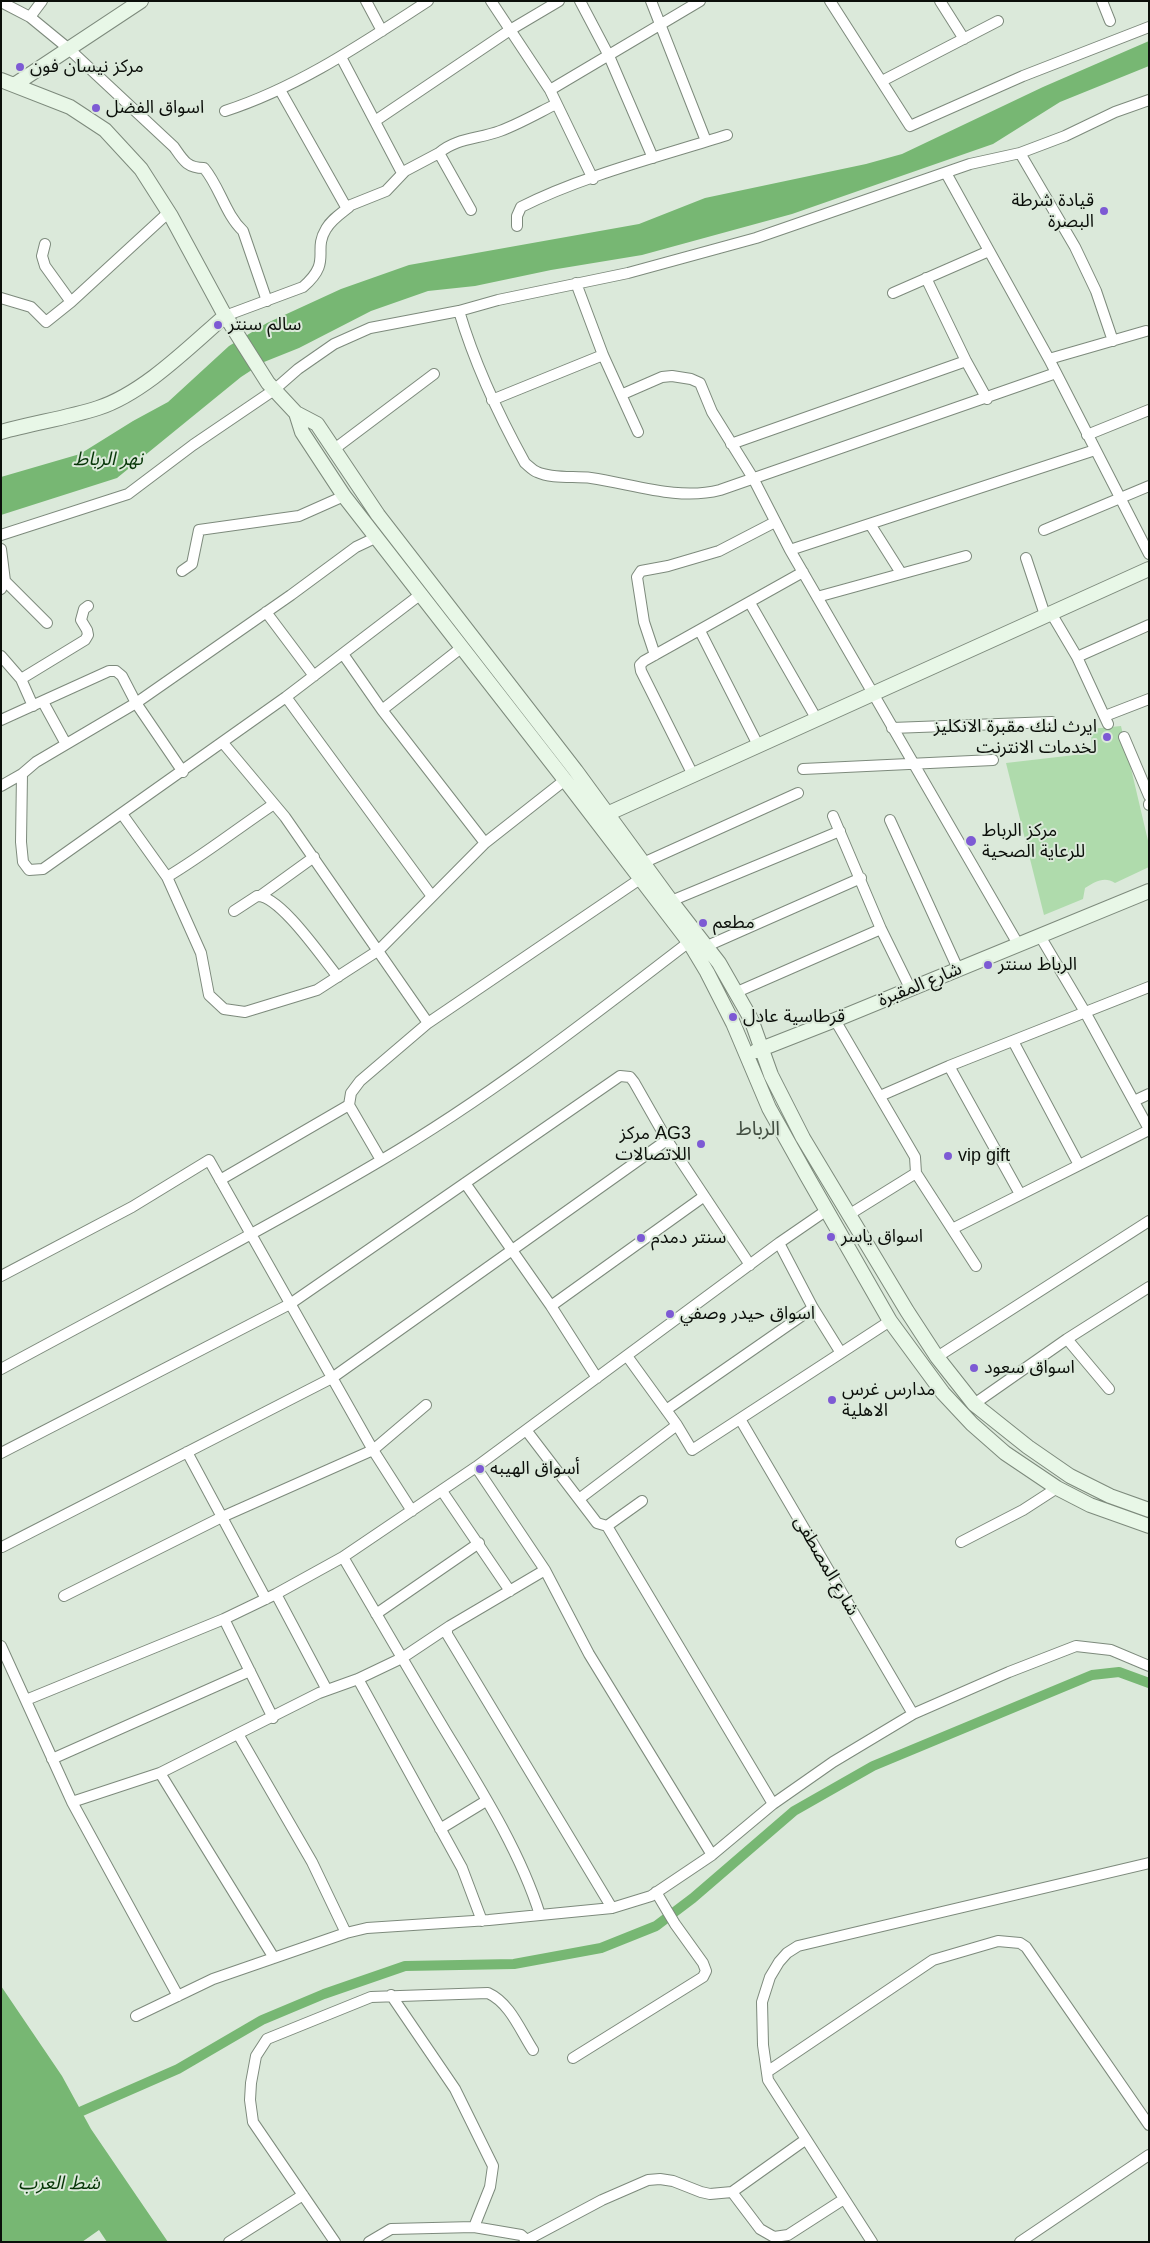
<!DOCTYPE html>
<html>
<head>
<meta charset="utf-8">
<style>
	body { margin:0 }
	#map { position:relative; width:1150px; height:2243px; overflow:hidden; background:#dbe9da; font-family:Arial,sans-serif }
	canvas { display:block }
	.frame { position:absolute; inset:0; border:2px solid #0b0f0a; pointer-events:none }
</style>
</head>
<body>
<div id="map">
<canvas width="1150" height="2243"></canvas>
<div class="frame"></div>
</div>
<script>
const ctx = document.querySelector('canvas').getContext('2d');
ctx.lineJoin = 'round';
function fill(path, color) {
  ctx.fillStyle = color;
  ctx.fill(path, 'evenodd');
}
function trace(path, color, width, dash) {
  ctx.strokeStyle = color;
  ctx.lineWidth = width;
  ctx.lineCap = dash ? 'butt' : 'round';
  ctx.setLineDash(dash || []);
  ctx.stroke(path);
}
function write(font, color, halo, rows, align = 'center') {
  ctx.font = font + ' Arial,"Noto Sans Arabic",sans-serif';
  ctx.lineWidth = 4;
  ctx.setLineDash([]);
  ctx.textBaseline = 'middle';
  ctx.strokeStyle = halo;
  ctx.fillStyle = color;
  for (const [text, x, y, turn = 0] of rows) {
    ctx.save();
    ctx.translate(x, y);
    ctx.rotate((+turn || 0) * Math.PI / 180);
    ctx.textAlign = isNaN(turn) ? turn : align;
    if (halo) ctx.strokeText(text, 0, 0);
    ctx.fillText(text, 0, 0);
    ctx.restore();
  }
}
fill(new Path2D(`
	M1121,726L1149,845V867L1115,883C1104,876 1095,882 1085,888L1083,899L1044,915L1006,763L1092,753L1091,729Z`), '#afdbac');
fill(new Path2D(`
	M1149,41V66L1060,102L993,144L792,214L642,255L551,270L475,286L428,291L371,311L299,348L264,362L241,377L117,478L1,515V477L80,454L133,421L168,402L229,346L267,323L341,289L409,265L639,224L705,198L866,164L902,154L1043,87Z
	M1,1986L62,2076L91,2129L168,2242H107L99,2230L82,2242H1Z`), '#77b773');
trace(new Path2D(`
	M82,2111L178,2069L262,2020L324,1994L405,1966L514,1964L601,1948L656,1926L693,1898L794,1811L873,1766L1092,1675L1119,1672L1149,1683`), '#77b773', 10);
const street = new Path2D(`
	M366,1L382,31
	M491,1L550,90L593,179
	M580,1L609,56L653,158
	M651,1L706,141
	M830,1L910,126L1023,76L1149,27
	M940,1L964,39
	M1102,1L1110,21
	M1,2L30,17L69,49L174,147C183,160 187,168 204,168C220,187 225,214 243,231L267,301
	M30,17L42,1
	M341,57L402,173
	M882,81L998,21
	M280,90L346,207L386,191L405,171L439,153L471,210
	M550,90L700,1
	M225,111C299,87 363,43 428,1
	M375,121L510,30L559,1
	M439,153C456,138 479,139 500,131C519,124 538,113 556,104
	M1020,153L1075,247L1096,291L1113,341
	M946,173L1049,359L1149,554
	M517,226V216L521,207C582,176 661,156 727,135
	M45,244L42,256L45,266L71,302L169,212
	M926,278L966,361L987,399
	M576,283L603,355L638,432
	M893,293L989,251
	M1,298L31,307L46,322L71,302
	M459,311C475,365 498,414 525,463C529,466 532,470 537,472C552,479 574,476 591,478C633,484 678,501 720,490L1056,373
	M225,316L303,287C333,261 312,252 326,229C331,220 340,214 349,207
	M1049,359L1146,331
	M623,394L662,377L672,376L691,379L700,383L712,412L753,478L790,550L1018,944
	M492,400L603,355
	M1087,435L1149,410
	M731,444L966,361
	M333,450L434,374
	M870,524L901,573
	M1044,530L1149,486
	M1,535L128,494L193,445L274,390L298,369L334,344L370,328L459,311L498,300L628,273L756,238L970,164L1020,153L1065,136L1115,112L1149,100
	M375,538L356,547L291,595L136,703L36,762L22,774L21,842L23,862L29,870L43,869L286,697L421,594
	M1,549L5,581L1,589
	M790,550L1095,450
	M1026,558L1045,615
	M182,571L192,564L199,530L299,516L344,496
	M5,581L47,623
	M817,597L966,556
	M750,603L816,718
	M266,612L314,676
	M1051,613L1077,657L1108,724
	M700,631L758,745
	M343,654L382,710L485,843
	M655,655L644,622L637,577L641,571L668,566L719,551L775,522
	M1,656L21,679L33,706
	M1077,657L1149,625
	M21,679L85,640L88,635L87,630L81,620L84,609L88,606
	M286,697L431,895
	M43,702L66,744
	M382,710L461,648
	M1105,716L1149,699
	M1,720L109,671H116L122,676L136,703L183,772
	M892,728L1052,722
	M1124,737L1149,796
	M223,743L285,817L428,1023
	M803,769L993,760
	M693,775L641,671L640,665L644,661L803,572
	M1,786L22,774
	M1149,804V805
	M122,814L167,877L201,953L209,995L224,1009L245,1012L317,990L379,950L485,843L565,780
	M833,816L881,929L910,988
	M890,820L958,969
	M643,863L798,793
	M167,877C204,855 238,828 274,804
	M260,896L314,857
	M671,901L840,831
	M234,911L257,896C280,895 323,959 338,977
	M1040,936L1085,1012L1149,1129
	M707,946L861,878
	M737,992L881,929
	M835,1020L915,1157L916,1173L976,1266
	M1013,1041L1079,1165
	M949,1066L1020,1194
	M880,1096L949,1066L1149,987
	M1134,1101L1149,1094
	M381,1160L349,1105L351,1093L360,1081L428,1023L640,879
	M220,1180L349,1105
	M465,1183L551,1306L597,1378
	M850,1214L916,1173
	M952,1229L1149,1130
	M779,1243L813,1308L841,1353
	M1,1276L132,1207L209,1160L373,1450L412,1511
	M551,1306L703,1197
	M1067,1339L1109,1389
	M627,1356L677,1425L692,1450L890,1321
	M937,1357L1149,1221
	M1,1369C128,1300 256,1234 380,1161C489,1097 589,1019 689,942
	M974,1404L1067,1339L1149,1287
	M666,1410L813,1308
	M740,1419L913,1714
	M526,1430L597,1523L607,1526L642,1501
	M187,1452L266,1599
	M1,1453L290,1304L620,1076L630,1077L634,1082L667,1140L750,1265
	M476,1467L545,1570L589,1654L712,1855
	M442,1491L510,1591
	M579,1499L677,1425
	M607,1526L773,1804
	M961,1542L1023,1510L1057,1488
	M2,1547L332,1378L667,1140
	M343,1557C377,1615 411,1674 446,1732C480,1788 520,1851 540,1915
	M276,1594L327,1690
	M64,1596L222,1517L373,1450L426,1405
	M376,1614L479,1543
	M224,1619L273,1718
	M447,1630V1634L612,1908
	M1,1646L72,1802L178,1996
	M358,1679L462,1868L482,1921
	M26,1700L224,1619L276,1594L343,1557L476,1467L779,1243L827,1210
	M238,1734L312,1862L346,1933
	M52,1759L250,1671
	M160,1773L274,1958
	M72,1802L160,1773L319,1693L358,1679L402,1658L450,1626L545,1570
	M440,1829L486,1801
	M391,1995L455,2089L493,2166L490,2187L474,2227
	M136,2016L213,1979L346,1933L367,1928L489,1920L612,1908L651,1896L712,1855L773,1804L833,1762L913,1714L1009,1672L1076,1646L1111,1650L1149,1666
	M573,2058L703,1977L706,1971L703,1963L675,1924L656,1892
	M767,2072L933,1960L998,1941L1020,1943L1026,1947L1149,2125
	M732,2192L760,2229L774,2237L788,2235L844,2199
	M527,2240L602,2200L648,2180L660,2179L673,2181L701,2192L710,2194L732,2192L805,2140
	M229,2242L303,2195
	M335,2242L253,2122L250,2100L251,2083L256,2056L267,2039L371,1997L488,1993C510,2003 520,2030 533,2050
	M369,2242L391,2229L474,2227L521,2235L529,2242
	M872,2242L768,2080L763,2045L762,2002L770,1977L779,1962L787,1953L798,1946L1149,1863
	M1020,2242L1149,2155`);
const secondary = new Path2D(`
	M1,80L70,107L105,130L141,169L171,216L223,312L268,383L296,413L317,424L378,515L576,771L671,901L719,963L751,1019L771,1075L803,1138L907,1311L937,1357L974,1404L1028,1447L1070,1476L1110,1496L1149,1510
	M14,85L141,1
	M296,413L302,432L344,496L565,780L689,942L707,972L733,1023L769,1108L807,1176L890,1321L943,1393L972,1424L1005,1453L1057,1488L1090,1505L1149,1526
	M1,432C33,423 67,418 98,408C144,393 189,347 225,316
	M607,814L1149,569
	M756,1051L835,1020L1149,891`);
trace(street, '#7d8a7c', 12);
trace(secondary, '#7d8a7c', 16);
trace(street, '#fff', 10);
trace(secondary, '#e8f7e7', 14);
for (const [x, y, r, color] of [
	[20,67,5,"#7d5ad4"],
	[96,108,5,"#7d5ad4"],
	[1104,211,5,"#7d5ad4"],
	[218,325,5,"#7d5ad4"],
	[1107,737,5,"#7d5ad4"],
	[971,841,6,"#7d5ad4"],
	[703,923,5,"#7d5ad4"],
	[988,965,5,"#7d5ad4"],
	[733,1017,5,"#7d5ad4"],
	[701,1144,5,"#7d5ad4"],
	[948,1156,5,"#7d5ad4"],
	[831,1237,5,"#7d5ad4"],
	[641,1238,5,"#7d5ad4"],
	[670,1314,5,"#7d5ad4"],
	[974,1368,5,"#7d5ad4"],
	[832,1400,5,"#7d5ad4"],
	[480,1469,5,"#7d5ad4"]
]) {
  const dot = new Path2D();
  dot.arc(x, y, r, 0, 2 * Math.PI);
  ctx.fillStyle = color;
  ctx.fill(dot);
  trace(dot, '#dbe9da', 2);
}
write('18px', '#0b0f0a', '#dbe9da', [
	["مركز نيسان فون",30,67],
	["اسواق الفضل",106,108],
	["قيادة شرطة",1094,201,"right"],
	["البصرة",1094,222,"right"],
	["سالم سنتر",228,325],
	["ايرث لنك مقبرة الانكليز",1097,727,"right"],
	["لخدمات الانترنت",1097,748,"right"],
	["مركز الرباط",982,831],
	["للرعاية الصحية",982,852],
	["مطعم",713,923],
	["الرباط سنتر",998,965],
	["قرطاسية عادل",743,1017],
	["مركز AG3",691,1134,"right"],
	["اللاتصالات",691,1155,"right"],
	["vip gift",958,1156],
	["اسواق ياسر",841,1237],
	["سنتر دمدم",651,1238],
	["اسواق حيدر وصفي",680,1314],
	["اسواق سعود",984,1368],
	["مدارس غرس",842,1390],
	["الاهلية",842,1411],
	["أسواق الهيبه",490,1469]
], 'left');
write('18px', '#0b0f0a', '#dbe9da', [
	["شارع المقبرة",920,985,-22],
	["شارع المصطفى",826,1566,60]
]);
write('italic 19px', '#073608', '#dbe9da', [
	["نهر الرباط",108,460],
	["شط العرب",59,2184]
]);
write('20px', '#434f42', '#dbe9da', [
	["الرباط",758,1129]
]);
</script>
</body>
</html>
